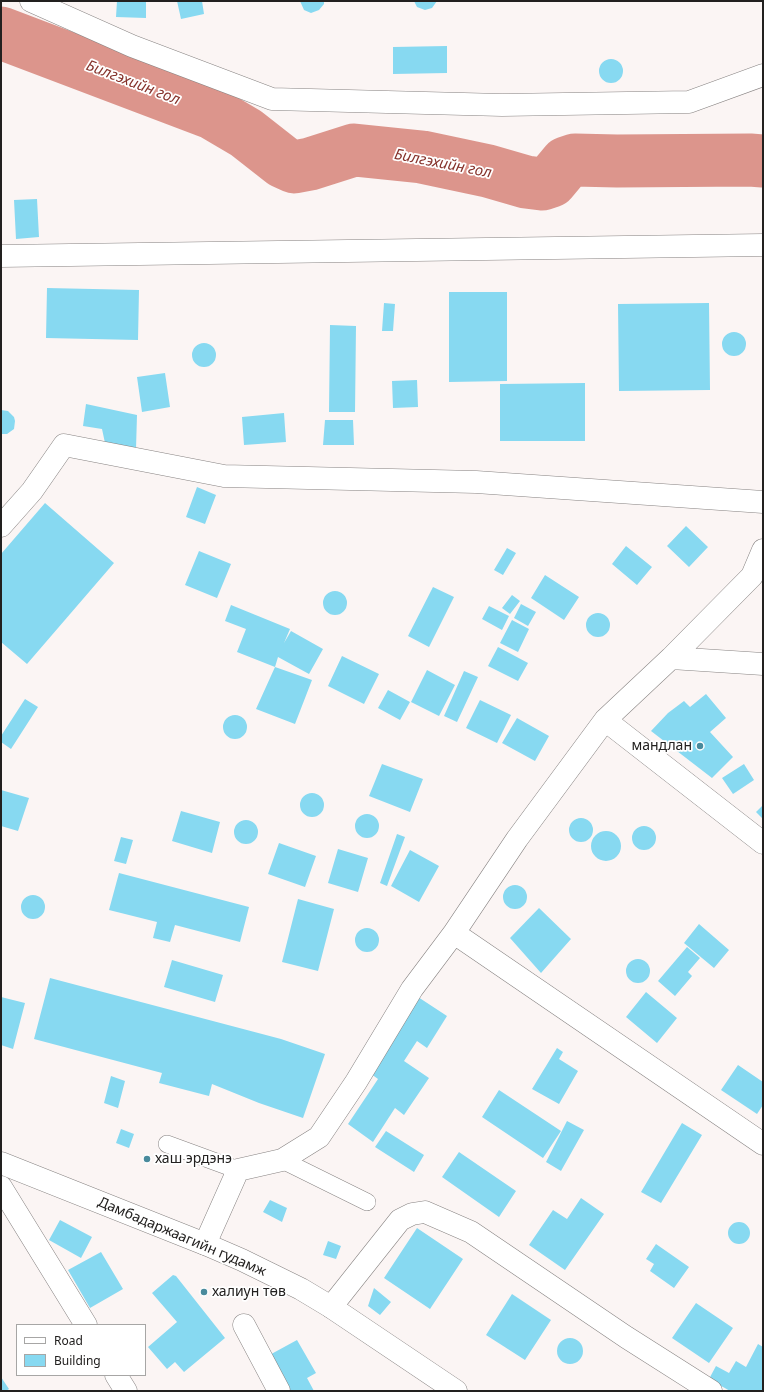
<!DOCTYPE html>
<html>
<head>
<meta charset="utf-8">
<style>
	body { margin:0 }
	#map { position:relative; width:764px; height:1392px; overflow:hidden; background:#fbf5f4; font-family:"Noto Sans",sans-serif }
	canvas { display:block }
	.frame { position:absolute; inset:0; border:2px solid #22201f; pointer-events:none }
	.legend { position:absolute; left:16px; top:1324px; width:130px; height:52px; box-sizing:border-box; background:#fff; border:1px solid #a7a6a5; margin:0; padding:5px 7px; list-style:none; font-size:12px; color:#22201f }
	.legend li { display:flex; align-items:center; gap:8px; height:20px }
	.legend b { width:20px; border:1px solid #a7a6a5 }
</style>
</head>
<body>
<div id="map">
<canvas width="764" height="1392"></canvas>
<div class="frame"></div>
<ul class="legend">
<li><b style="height:5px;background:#fff"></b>Road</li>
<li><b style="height:11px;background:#87d9f1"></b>Building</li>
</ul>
</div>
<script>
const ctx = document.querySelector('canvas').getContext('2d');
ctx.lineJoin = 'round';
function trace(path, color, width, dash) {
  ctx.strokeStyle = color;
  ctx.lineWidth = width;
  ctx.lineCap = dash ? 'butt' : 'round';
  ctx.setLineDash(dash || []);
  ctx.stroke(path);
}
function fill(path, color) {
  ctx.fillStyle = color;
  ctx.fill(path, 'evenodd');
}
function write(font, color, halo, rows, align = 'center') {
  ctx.font = font + ' "Noto Sans",sans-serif';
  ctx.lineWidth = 3.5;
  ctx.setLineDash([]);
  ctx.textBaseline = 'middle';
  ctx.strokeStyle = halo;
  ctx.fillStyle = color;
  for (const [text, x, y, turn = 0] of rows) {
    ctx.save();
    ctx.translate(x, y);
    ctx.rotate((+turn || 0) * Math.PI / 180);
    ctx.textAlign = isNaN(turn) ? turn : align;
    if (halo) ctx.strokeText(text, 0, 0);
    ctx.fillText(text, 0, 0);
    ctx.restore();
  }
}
trace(new Path2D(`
	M1,33L212,113L246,133L283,162L294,167L310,164L354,150L422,157L488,171L526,182L542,184L551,181L566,163L575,160L617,161L750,160L763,161`), '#dc958c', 53);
fill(new Path2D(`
	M117,1H146V18L116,17Z
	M177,1H202L204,14L181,19Z
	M300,1H324V4L319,10L311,13L304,10Z
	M414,1H437L432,8L425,10L417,7Z
	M447,46V73L393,74V47Z
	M599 71a12 12 0 1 1 24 0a12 12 0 1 1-24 0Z
	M37,199L39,237L16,239L14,200Z
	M47,288L139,290L138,340L46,338Z
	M449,292H507V381L449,382Z
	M384,303L395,304L393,331H382Z
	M709,303L710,390L619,391L618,304Z
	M330,325L356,326L355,412H329Z
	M722 344a12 12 0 1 1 24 0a12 12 0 1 1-24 0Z
	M192 355a12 12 0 1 1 24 0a12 12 0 1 1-24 0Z
	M165,373L170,407L142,412L137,377Z
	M417,380L418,407L393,408L392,381Z
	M585,383V441H500V384Z
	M86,404L137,415L136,449L105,443L102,429L83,426Z
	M1,410L8,411L14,417L15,421L14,429L7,434H1Z
	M284,413L286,442L244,445L242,417Z
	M325,420H353L354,445H323Z
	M197,487L216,495L205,524L186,517Z
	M45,503L114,563L27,664L1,642V554Z
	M686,526L708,547L689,567L667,546Z
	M626,546L652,567L637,585L612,564Z
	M507,548L516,553L503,575L494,570Z
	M199,551L231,564L217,598L185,585Z
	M545,575L579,597L564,620L531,598Z
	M433,587L454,597L429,647L408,636Z
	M323 603a12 12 0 1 1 24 0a12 12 0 1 1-24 0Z
	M512,595L520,601L510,614L502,608Z
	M521,604L536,612L528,626L514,618Z
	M231,605L290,629L284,643L291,631L323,649L309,674L278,657L275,667L237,652L246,629L225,621Z
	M489,606L509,616L502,630L482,619Z
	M586 625a12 12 0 1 1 24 0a12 12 0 1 1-24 0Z
	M512,620L529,629L518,652L500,643Z
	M498,647L528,663L518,681L488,666Z
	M342,656L379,674L364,704L328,686Z
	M275,667L312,680L295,724L256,709Z
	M427,670L455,685L439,716L411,702Z
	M464,671L478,677L457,722L444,716Z
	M388,690L410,702L400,720L378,708Z
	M706,694L726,718L710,732L733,757L712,778L651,731L668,713L684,701L690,707Z
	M25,699L38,707L11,749L1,742V736Z
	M480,700L511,715L497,743L466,728Z
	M223 727a12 12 0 1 1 24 0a12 12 0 1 1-24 0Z
	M517,718L549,736L535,761L502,743Z
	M382,764L423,779L410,812L369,796Z
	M744,764L754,780L733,794L722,778Z
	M1,790L29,798L18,831L1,826Z
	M300 805a12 12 0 1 1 24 0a12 12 0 1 1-24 0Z
	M763,805V819L756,812Z
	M181,811L220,822L212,853L172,841Z
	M355 826a12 12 0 1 1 24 0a12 12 0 1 1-24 0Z
	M569 830a12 12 0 1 1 24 0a12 12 0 1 1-24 0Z
	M234 832a12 12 0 1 1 24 0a12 12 0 1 1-24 0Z
	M632 838a12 12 0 1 1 24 0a12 12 0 1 1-24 0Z
	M591 846a15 15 0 1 1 30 0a15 15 0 1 1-30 0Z
	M397,834L405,837L387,886L380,883Z
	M121,837L133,840L126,864L114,861Z
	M279,843L316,856L305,887L268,874Z
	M338,849L368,858L358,892L328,883Z
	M410,850L439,866L419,902L391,886Z
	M119,873L249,907L240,942L175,925L170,942L153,938L157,922L109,910Z
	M503 897a12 12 0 1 1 24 0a12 12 0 1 1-24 0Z
	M21 907a12 12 0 1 1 24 0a12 12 0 1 1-24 0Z
	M298,899L334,909L318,971L282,962Z
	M539,908L571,939L541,973L510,938Z
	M699,924L729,950L714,968L684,943Z
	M355 940a12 12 0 1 1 24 0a12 12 0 1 1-24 0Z
	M687,947L700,958L688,972L692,976L675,996L658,981Z
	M626 971a12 12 0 1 1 24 0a12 12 0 1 1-24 0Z
	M172,960L223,975L215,1002L164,987Z
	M50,978L281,1039L325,1054L303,1118L259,1103L212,1084L209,1096L159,1083L162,1073L34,1039Z
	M646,992L677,1018L657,1043L626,1017Z
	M1,997L25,1003L13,1049L1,1045Z
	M418,997L447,1016L427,1048L417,1041L404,1061L429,1078L404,1115L395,1108L373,1142L348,1124L378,1079L367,1071Z
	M557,1048L563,1052L559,1059L578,1071L559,1104L532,1089Z
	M738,1065L763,1082V1105L757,1114L721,1090Z
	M111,1076L125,1081L118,1108L104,1103Z
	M499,1090L561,1131L543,1158L482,1117Z
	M567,1121L584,1130L561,1171L546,1162Z
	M682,1123L702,1135L661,1203L641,1192Z
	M121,1129L134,1134L129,1148L116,1143Z
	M386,1131L424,1155L414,1172L375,1147Z
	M459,1152L516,1191L499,1217L442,1177Z
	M581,1198L604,1214L565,1270L529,1245L553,1210L567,1219Z
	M270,1200L287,1208L282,1222L263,1212Z
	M60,1220L92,1237L81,1258L49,1240Z
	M728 1233a11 11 0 1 1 22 0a11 11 0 1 1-22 0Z
	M417,1228L463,1259L430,1309L384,1278Z
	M328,1241L341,1246L336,1259L323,1255Z
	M656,1244L689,1267L674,1288L650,1271L654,1264L646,1259Z
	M101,1252L123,1289L90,1308L68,1270Z
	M173,1275L176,1276L225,1338L184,1372L175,1362L167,1369L148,1347L177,1322L152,1293Z
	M374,1288L391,1302L380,1315L368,1306Z
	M512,1294L551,1320L525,1360L486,1335Z
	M696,1303L733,1328L709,1363L672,1338Z
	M557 1351a13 13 0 1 1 26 0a13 13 0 1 1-26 0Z
	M297,1340L316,1373L307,1378L314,1391H282L264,1358Z
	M758,1344L763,1347V1391H730L709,1379L716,1366L729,1373L736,1361L746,1367Z
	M1,1377L9,1389L6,1391H1Z`), '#87d9f1');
const service = new Path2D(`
	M167,1144L238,1170
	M282,1160L367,1202`);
const minor = new Path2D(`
	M31,1L132,46L272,99L502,105L689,102L763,75
	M1,256L763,245
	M1,526L32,491L64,445L224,476L476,482L763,502
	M671,658L752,576L763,550
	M605,720L763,843
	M454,933L763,1144
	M1,1187L86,1325
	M205,1244L238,1170L282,1160L319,1137L356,1082L412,989L454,933L517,839L605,720L671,658L763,664
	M331,1307L400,1220L412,1214L425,1212L471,1232L626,1337L711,1391
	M244,1325L279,1391
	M116,1375L126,1391`);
const secondary = new Path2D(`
	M1,1163L205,1244L242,1260L301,1289L331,1307L456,1391`);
trace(service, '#878382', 18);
trace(minor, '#878382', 23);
trace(secondary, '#878382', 23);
trace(service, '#fff', 17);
trace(minor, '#fff', 22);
trace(secondary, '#fff', 22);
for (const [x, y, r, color] of [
	[700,746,4,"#498a9c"],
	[147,1159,4,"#498a9c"],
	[204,1292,4,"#498a9c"]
]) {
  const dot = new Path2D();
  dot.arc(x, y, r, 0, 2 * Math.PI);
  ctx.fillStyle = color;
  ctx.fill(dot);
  trace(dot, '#fff', 1.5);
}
write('14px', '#22201f', '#fff', [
	["мандлан",692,746,"right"],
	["хаш эрдэнэ",155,1159],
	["халиун төв",212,1292]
], 'left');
write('14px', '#22201f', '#fff', [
	["Дамбадаржаагийн гудамж",182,1237,23]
]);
write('italic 15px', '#86332c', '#fff', [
	["Билгэхийн гол",133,83,21],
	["Билгэхийн гол",443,164,11]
]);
</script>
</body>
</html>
